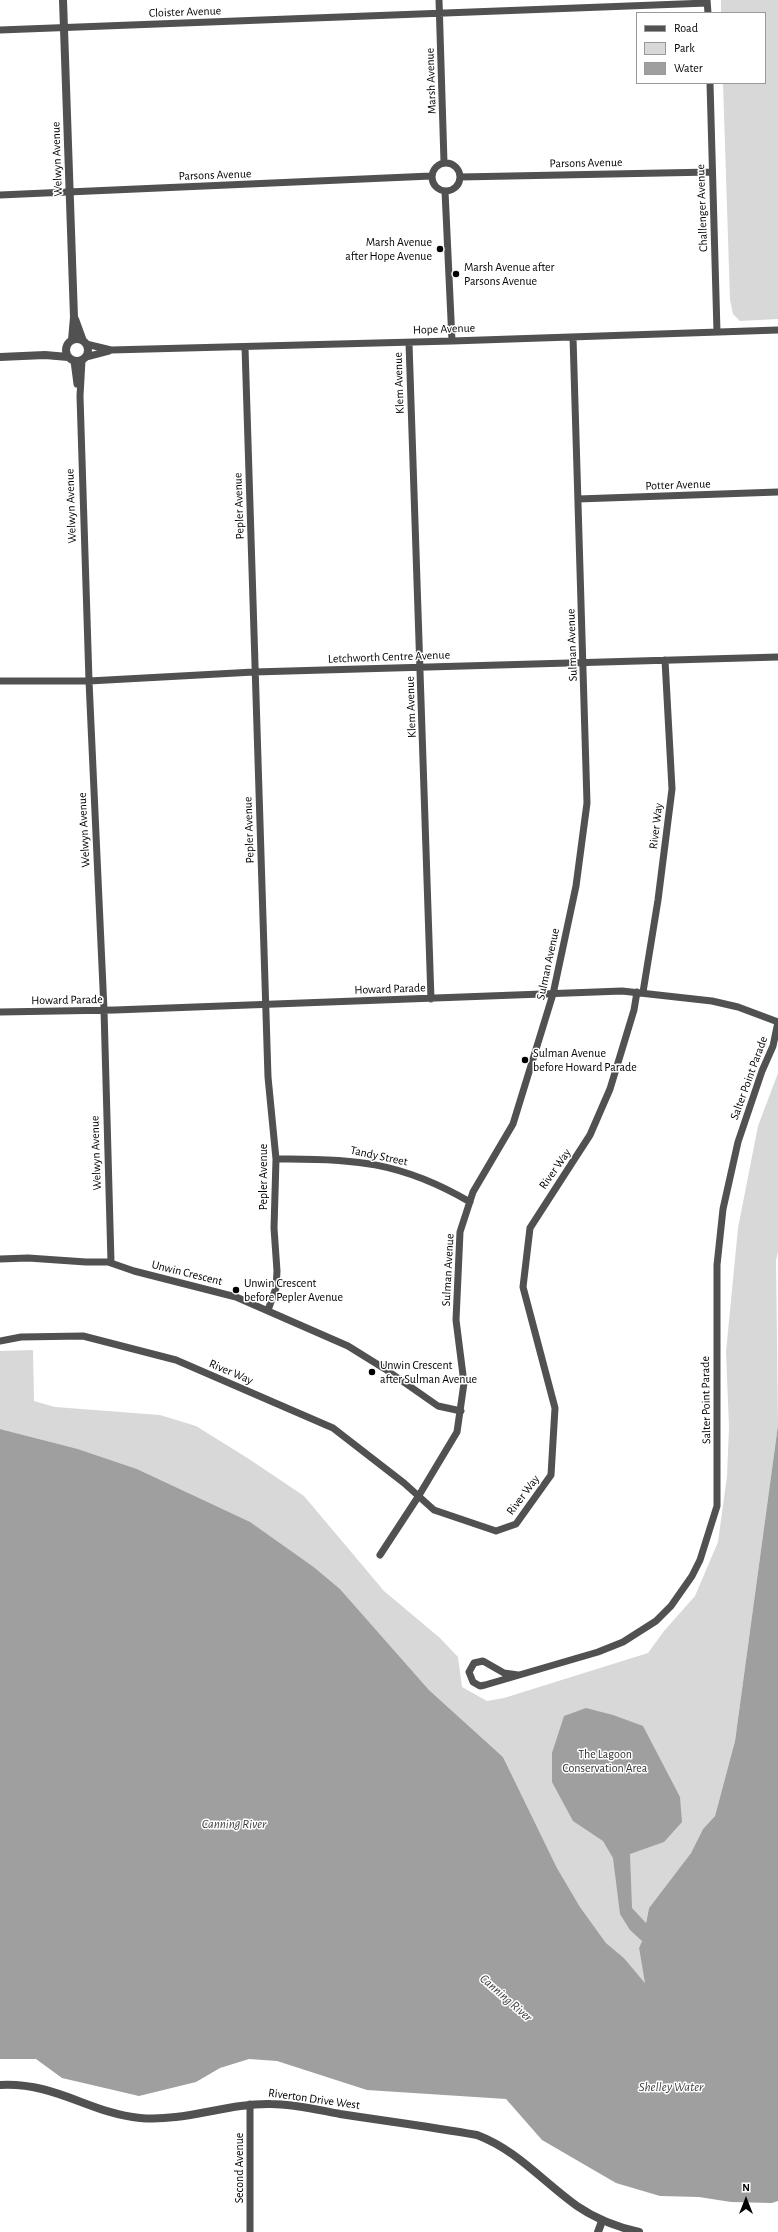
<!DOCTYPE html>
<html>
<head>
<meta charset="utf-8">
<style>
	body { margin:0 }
	#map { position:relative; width:778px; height:2232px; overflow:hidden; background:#fff; font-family:"Alegreya Sans",sans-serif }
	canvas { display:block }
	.legend { position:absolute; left:636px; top:12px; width:130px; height:72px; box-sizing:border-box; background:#fff; border:1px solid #999; margin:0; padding:5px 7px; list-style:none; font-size:12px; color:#000 }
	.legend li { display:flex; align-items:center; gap:8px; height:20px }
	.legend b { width:20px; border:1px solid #999 }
	.north { position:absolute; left:726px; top:2180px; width:40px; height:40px; -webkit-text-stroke:3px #fff; paint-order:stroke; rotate:0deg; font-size:11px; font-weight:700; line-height:16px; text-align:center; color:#000 }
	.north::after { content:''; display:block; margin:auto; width:14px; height:18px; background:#000; clip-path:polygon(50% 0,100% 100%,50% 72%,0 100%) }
</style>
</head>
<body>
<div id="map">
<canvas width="778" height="2232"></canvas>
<ul class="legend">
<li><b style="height:5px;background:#515151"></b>Road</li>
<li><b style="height:11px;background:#d8d8d8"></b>Park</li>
<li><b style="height:11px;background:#9f9f9f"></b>Water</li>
</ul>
<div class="north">N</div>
</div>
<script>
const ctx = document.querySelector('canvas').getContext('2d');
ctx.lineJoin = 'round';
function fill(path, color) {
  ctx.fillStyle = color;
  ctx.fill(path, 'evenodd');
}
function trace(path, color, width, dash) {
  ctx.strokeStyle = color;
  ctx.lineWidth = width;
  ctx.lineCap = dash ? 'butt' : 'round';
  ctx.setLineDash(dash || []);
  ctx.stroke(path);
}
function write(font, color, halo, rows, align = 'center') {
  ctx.font = font + ' "Alegreya Sans",sans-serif';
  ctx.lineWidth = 3;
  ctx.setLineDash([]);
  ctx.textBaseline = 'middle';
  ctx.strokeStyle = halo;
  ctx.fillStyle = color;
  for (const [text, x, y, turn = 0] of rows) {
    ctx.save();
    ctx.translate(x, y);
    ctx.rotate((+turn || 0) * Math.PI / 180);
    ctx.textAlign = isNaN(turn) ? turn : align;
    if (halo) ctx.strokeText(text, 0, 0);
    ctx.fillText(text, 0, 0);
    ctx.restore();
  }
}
fill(new Path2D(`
	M721,0H778V319L740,321L733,314L730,300L723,83H765V13H721Z
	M778,1073V1252L776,1260L778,1425L735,1741L715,1816L703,1829L691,1853L649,1908L642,1941L639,1948L646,1984L624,1958L606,1943L580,1907L557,1868L503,1757L429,1690L340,1589L315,1568L188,1493L137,1469L78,1449L0,1429V1351L33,1350L34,1401L55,1407L160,1415L196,1426L249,1459L304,1496L384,1591L440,1638L458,1657L462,1687L487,1701L504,1698L648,1653L664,1631L695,1596L718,1542L727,1476L729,1427L726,1352L738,1228L758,1126Z`), '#d8d8d8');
fill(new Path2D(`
	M778,1425V2201L772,2203L731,2202L699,2197L660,2196L616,2183L542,2140L506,2099L367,2090L277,2061L249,2059L220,2068L196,2082L139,2096L62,2078L36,2059H0V1429L78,1449L137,1469L250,1522L315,1568L340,1589L429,1690L503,1757L557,1868L580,1907L606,1943L624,1958L645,1983L639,1948L642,1941L630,1930L620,1914L613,1858L603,1841L573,1821L552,1782V1753L564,1716L586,1708L613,1715L643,1726L680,1797L682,1822L664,1842L630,1854L632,1908L646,1923L649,1908L691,1853L703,1829L715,1816L735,1741Z`), '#9f9f9f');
trace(new Path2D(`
	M439,0L444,162
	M707,0L708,13
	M0,30L707,3
	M710,83L717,332
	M432 177a14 14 0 1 1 28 0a14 14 0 1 1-28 0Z
	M460,177L712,172
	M445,191L452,341
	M0,195L431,176
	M409,343L431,999
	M86,344L111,350L452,341L778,330
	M245,347L268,1077L276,1159L274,1228L277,1271L276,1288L268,1310
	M86,357L109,351
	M82,360L80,396L89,681L104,1010L111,1262
	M74,361L77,384
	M578,499L778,492
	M0,681H89L254,672L778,657
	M643,992L658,900L672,789L665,660
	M0,1012L115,1010L622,991L712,1001L738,1007L778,1022
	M276,1159C353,1158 402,1162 470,1202
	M0,1259L28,1258L86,1262H108L134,1271L236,1297L348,1346L385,1369L438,1406L461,1411
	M0,1341L21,1337L83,1336L176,1360L333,1428L404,1483L434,1510L496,1531L516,1524L551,1475L555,1408L523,1287L530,1228L590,1135L610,1089L634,1010L637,992
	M380,1555L418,1497L457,1432L464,1383L456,1320L460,1232L473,1192L513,1124L553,994L576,886L587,803L573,337
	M518,1675L504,1673L483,1661L474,1663L469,1672L473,1682L480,1686L485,1685L598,1652L623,1642L656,1621L671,1606L692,1576L700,1560L717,1506V1265L723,1209L738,1142L762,1071L773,1046L778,1022
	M250,2232V2104`), '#515151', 7);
trace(new Path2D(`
	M63,0L74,317L72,340
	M75,319L83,341
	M66 350a11 11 0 1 1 22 0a11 11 0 1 1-22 0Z
	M0,357L45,355L68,357
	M0,2085C56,2082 89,2113 140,2118C185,2122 227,2103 271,2104C294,2104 318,2110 340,2114C386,2121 432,2127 477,2135C517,2150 543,2182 577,2206C596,2219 617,2227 639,2232
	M598,2232L602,2221`), '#515151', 8);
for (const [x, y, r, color] of [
	[440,249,4,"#000"],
	[456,274,4,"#000"],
	[525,1060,4,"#000"],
	[236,1290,4,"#000"],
	[372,1372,4,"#000"]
]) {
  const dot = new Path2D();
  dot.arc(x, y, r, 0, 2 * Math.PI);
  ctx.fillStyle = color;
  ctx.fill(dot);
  trace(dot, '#fff', 1.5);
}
write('12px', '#000', '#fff', [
	["Cloister Avenue",185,12,-2],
	["Marsh Avenue",431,81,-92],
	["Welwyn Avenue",57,159,-92],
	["Parsons Avenue",586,163,-1],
	["Parsons Avenue",215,175,-2],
	["Challenger Avenue",702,208,-92],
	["Hope Avenue",444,329,-2],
	["Klem Avenue",399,383,-92],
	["Potter Avenue",678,485,-2],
	["Welwyn Avenue",71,506,-92],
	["Pepler Avenue",239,506,-92],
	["Sulman Avenue",572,645,-92],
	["Letchworth Centre Avenue",389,657,-2],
	["Klem Avenue",411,707,-92],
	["River Way",656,826,-83],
	["Welwyn Avenue",84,830,-93],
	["Pepler Avenue",249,830,-92],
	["Sulman Avenue",548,964,-78],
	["Howard Parade",390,989,-2],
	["Howard Parade",67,1000,-1],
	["Salter Point Parade",749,1078,-70],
	["Welwyn Avenue",96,1153,-92],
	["Tandy Street",379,1156,12],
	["River Way",555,1169,-55],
	["Pepler Avenue",263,1177,-90],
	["Sulman Avenue",448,1270,-87],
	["Unwin Crescent",187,1273,14],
	["River Way",231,1372,23],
	["Salter Point Parade",706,1400,-91],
	["River Way",523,1495,-53],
	["Riverton Drive West",314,2099,8],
	["Second Avenue",239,2168,-90]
]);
write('12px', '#000', '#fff', [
	["Marsh Avenue",432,242,"right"],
	["after Hope Avenue",432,256,"right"],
	["Marsh Avenue after",464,267],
	["Parsons Avenue",464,281],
	["Sulman Avenue",533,1053],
	["before Howard Parade",533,1067],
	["Unwin Crescent",244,1283],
	["before Pepler Avenue",244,1297],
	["Unwin Crescent",380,1365],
	["after Sulman Avenue",380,1379]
], 'left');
write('12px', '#2f2f2f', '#fff', [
	["The Lagoon",605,1754],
	["Conservation Area",605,1768]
]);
write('italic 13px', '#404040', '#fff', [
	["Canning River",234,1824],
	["Canning River",506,1998,41],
	["Shelley Water",671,2087]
]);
</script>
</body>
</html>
